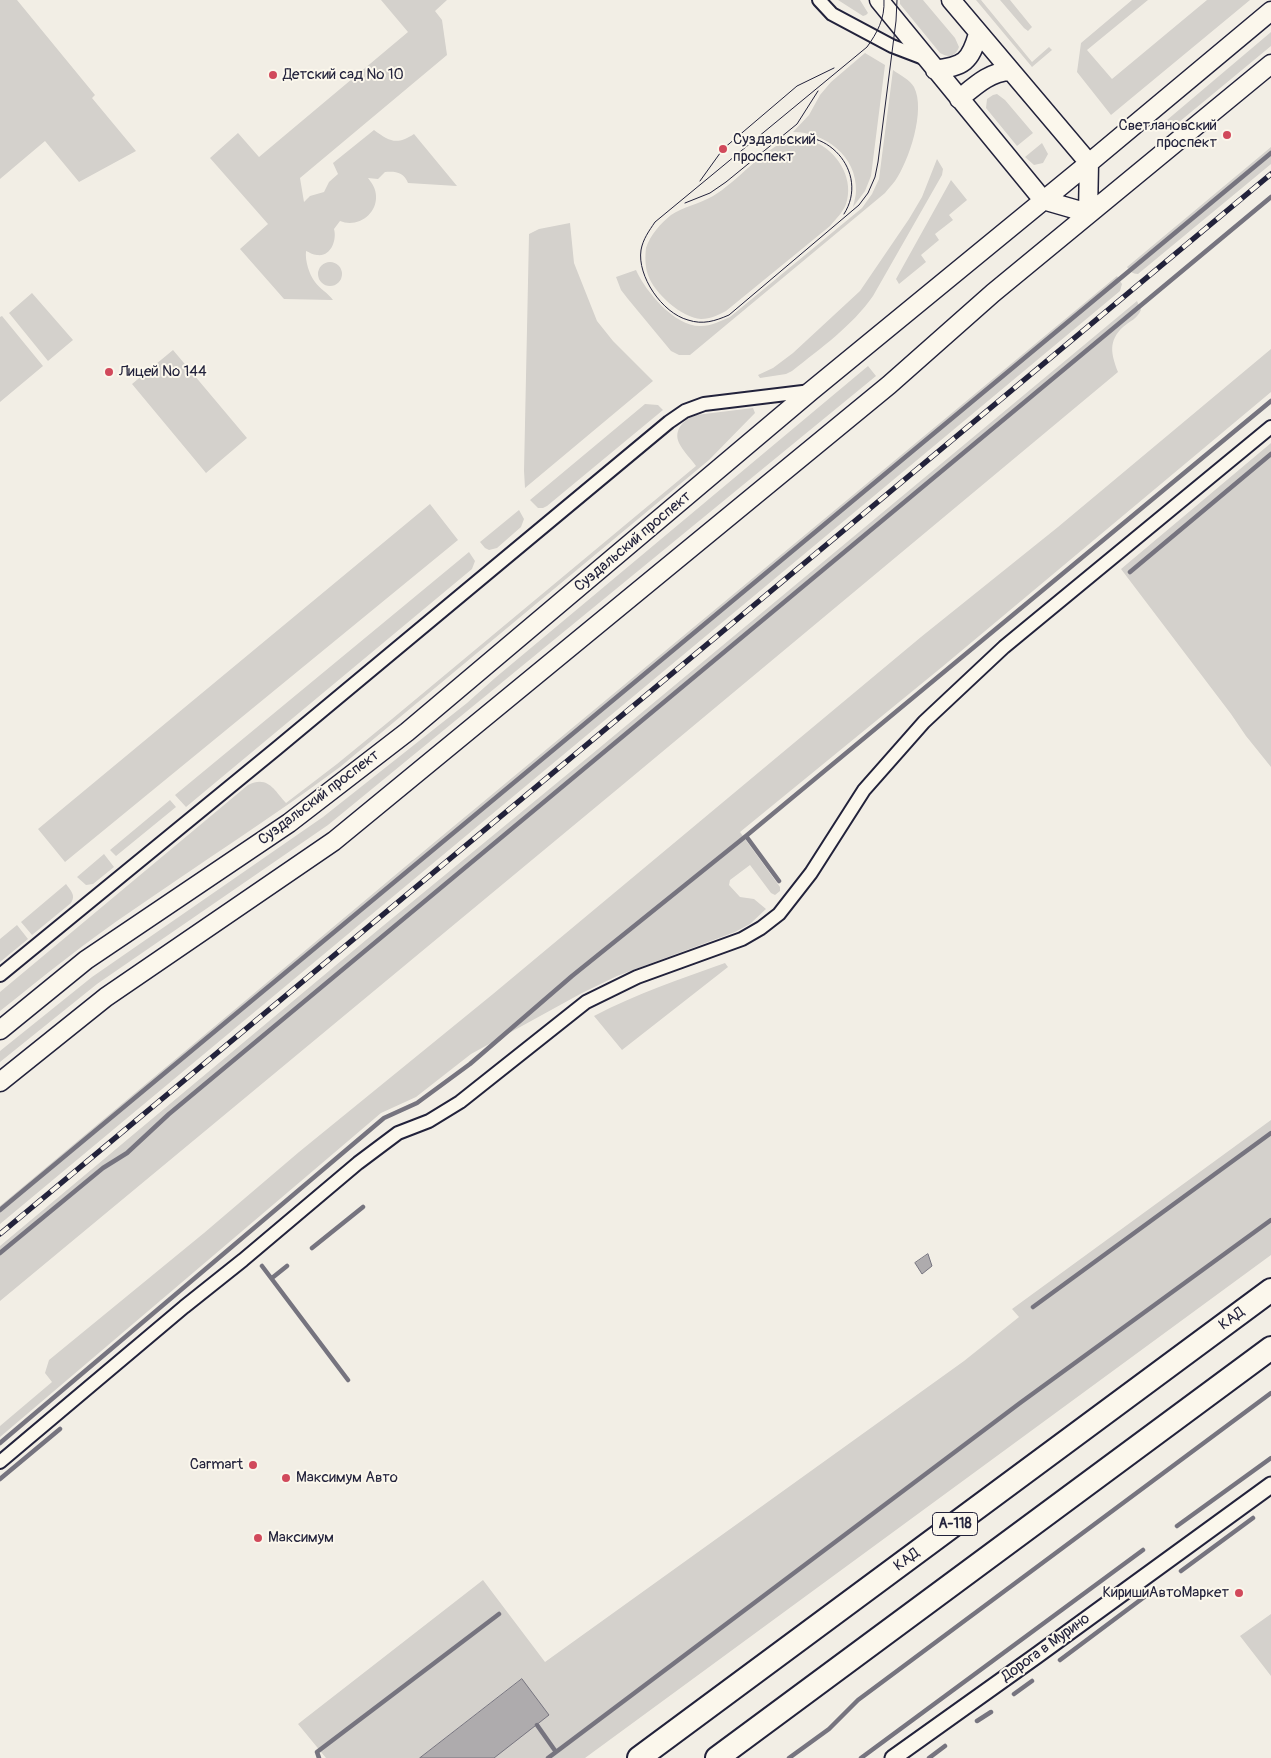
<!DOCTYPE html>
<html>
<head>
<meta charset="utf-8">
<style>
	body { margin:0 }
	canvas { display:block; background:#f2eee5 }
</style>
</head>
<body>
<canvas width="1271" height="1758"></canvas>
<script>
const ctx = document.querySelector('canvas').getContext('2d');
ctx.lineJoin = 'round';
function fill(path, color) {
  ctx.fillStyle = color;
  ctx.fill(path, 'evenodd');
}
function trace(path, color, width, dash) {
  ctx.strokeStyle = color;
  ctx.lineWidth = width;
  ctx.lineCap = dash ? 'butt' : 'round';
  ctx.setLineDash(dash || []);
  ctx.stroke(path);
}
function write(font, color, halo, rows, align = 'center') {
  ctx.font = font + ' Pangolin,sans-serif';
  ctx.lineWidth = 4;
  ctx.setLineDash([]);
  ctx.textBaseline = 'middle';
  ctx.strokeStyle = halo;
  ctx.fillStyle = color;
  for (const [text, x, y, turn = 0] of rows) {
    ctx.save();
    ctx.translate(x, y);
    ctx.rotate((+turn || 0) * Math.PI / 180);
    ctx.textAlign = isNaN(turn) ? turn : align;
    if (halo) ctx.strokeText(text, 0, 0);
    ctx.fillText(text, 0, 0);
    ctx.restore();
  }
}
fill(new Path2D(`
	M0,0H17L95,95L92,98L136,151L79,182L45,141L0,179Z
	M381,0H447L435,11L442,20L447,55L300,178L304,202L310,196L324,192L329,182L338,174L333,163L374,130C390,142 397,145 414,134L457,186L408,183C404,172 395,171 385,172L378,179L368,178C372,183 376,189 376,196C377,215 357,228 340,221L334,229C337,240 331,257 317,255C313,255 309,252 306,251C305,261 309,274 315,282C320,289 328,293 333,300L284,299L240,249L268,224L210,158L238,133L259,157L408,32Z
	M838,0H860L868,13L866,15L863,16Z
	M900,0H923L955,38L959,47C955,57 949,58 940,53L900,4Z
	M976,0H981L1032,62L1049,47L1052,50L1032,67Z
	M1000,0H1010L1032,27L1028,31L1024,28Z
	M1132,0H1148L1087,50L1112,79L1207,0H1250L1111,115L1077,72L1081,43Z
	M1271,32V46L1173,127L1167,120Z
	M865,53L885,65L871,176L865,191L853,207C854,202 856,196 856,191C857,156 825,132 793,132L809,115L820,95L831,82Z
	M893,70C900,75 910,80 914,87C926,110 909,161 895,181C892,185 888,189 885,193L690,355H679L671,351L628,299L621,290L616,277L636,270C646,292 675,327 701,326C711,326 721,321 730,317L862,208L872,194L879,179Z
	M997,94L1005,100L1033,133L1017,146L986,108L987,99L993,95Z
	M804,139C809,141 815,142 819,144C840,155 854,181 846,204C843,212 836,219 830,226L726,311C718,315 711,319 701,319C682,318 654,293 648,275C645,267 645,256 646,248C650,235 661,223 671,215C683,207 699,204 713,196C736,183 765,147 789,140C794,139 799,140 804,139Z
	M1042,143L1048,154L1043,163L1034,165L1025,157Z
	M1271,147V164L1138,274C1132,274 1130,271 1127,267Z
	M937,159L943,169L942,175L873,296C852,326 821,348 792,371L786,374L760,378L758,375L773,368L793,353L860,291L909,219L922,197Z
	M951,180L967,200L949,215L953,220L935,234L939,240L921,255L926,262L899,284L896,279Z
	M570,223L574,263L597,321L613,341L653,381L525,488L524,471L529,234L539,229Z
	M318 274a12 12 0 1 1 24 0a12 12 0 1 1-24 0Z
	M1117,276L1122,284L1120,291L0,1224V1206L430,846Z
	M32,293L73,340L48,361L9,313Z
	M1137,301L1141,310C1137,319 1130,321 1123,327C1108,341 1111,354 1118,372L620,787L0,1301V1246L378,930L592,754Z
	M2,316L43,366L0,402V317Z
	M1271,349V392L942,667L740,832L780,887V891L775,895L771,893L750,865L730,880L729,885L740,897L754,899L766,909L750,924L735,932L617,976L582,993L471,1054L416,1097L381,1113L0,1437V1426L52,1382L45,1373L49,1360L204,1233L299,1152L493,994L921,637L1058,527Z
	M173,350L247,438L206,473L132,384Z
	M868,366L876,376L328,825L97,984L0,1062V1051L92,977L323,817L467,703L495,678Z
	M645,404L658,405L663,410L547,506L543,508H538L530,500Z
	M753,408L755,413L709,460L340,767C273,817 202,862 133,910C87,941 44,976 0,1011V992L248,785C268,775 274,790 286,803L337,764L392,719L696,466C691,459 683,451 679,443C673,430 684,419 696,415Z
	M1271,443V767L1246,736L1231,714L1121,569Z
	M430,504L458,540L65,862L38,829Z
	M519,510L524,519L521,527L497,548L489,550L485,548L480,542Z
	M469,552L475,561L472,569L186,807L175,795Z
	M170,800L176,807L116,856L110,850Z
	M104,854L114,867L93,884L86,885L77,877Z
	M66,884C71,891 76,895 71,903L32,935L21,922Z
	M17,925L28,939L0,962V939Z
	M725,963L728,967L622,1050L594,1016C636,994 680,979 725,963Z
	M1271,1120V1255L585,1758H326L298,1724L483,1580L545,1662L964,1361L1019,1317L1012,1309Z
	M1271,1614V1676L1240,1636Z`), '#d4d1cc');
const water = new Path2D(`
	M928,1254L932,1266L922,1274L915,1263Z
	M522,1679L549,1715L494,1758H420Z`);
fill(water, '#aeabad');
trace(water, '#76747f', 1);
trace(new Path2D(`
	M1130,572L1271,454
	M746,836L779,881
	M0,1210L1271,153
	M312,1248L363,1207
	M0,1253L103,1168L127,1153L169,1114L1271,197
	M262,1266L348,1380
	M272,1278L287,1266
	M1033,1307L1271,1133
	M0,1443L384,1118L417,1103L470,1064L572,976L746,836L1271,401
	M0,1479L60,1429
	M1177,1526L1271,1458
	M1181,1571L1253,1518
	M1060,1660L1155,1589
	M1014,1694L1032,1681
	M977,1721L991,1712
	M537,1725L556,1752
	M319,1758L317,1752L499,1614
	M548,1758L1020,1403L1271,1220
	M789,1758L829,1729L858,1700L1271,1393
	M861,1758L1143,1550
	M929,1758L945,1746`), '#76747f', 4.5);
const minor = new Path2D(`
	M819,0L832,14L892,46L926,59
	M0,975L276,749L669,422L685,411L704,404L811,391
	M0,1462L184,1307L243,1260L358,1163L398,1133L429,1121L460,1102L586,1002L637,977L742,939L761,928L779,914L811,873L864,790L924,722L1004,647L1271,427`);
const tertiary = new Path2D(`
	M893,1758L1036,1656L1271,1485`);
const secondary = new Path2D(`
	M879,0L1043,200L1088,213
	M951,0L1089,163L1088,213
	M935,70C964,66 970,62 978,34
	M959,99C975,86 989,72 1010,71
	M0,1030L86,960L289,823L407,732L811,391L1089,163L1271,11
	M0,1082L106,997L334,841L889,385L993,293L1271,64`);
const motorway = new Path2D(`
	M639,1758L1271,1290
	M717,1758L1271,1348`);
trace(minor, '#22223b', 16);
trace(tertiary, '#22223b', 19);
trace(secondary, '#22223b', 21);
trace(motorway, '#22223b', 26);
trace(minor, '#fbf7ec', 12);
trace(tertiary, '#fbf7ec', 15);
trace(secondary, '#fbf7ec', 18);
trace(motorway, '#fbf7ec', 22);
trace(new Path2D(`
	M884,0C885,19 877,33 867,47L655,222C649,231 643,239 641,250C637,276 662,313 688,320C703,325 715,321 729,315L859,205L868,193L875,177L878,162L896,21L897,0
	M780,141C824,121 871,172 844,214
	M700,181L723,149L797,86L834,68
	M685,203L710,193L726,182L797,124L818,91`), '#22223b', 1);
const rail = new Path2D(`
	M0,1234L1271,174`);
trace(rail, '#22223b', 5.5);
trace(rail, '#fbf7ec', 4, [11]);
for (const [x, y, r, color] of [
	[273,75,5,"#d1495b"],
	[1227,135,5,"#d1495b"],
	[723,149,5,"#d1495b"],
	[109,372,5,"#d1495b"],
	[253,1465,5,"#d1495b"],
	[286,1478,5,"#d1495b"],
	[258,1538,5,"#d1495b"],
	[1239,1593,5,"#d1495b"]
]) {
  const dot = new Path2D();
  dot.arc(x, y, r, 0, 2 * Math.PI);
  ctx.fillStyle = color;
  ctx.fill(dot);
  trace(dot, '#fbf7ec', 2);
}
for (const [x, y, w] of [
	[955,1524,45]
]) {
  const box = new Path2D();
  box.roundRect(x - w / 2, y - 11.5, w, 23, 4);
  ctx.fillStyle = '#fbf7ec';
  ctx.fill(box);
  trace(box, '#22223b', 1);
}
write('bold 14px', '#22223b', null, [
	["А-118",955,1524]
]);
write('15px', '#22223b', '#fbf7ec', [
	["Детский сад № 10",283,75],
	["Светлановский",1217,126,"right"],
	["проспект",1217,143,"right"],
	["Суздальский",733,140],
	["проспект",733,157],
	["Лицей № 144",119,372],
	["Carmart",243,1465,"right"],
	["Максимум Авто",296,1478],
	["Максимум",268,1538],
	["КиришиАвтоМаркет",1229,1593,"right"]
], 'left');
write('15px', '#22223b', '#fbf7ec', [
	["Суздальский проспект",633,542,-40],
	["Суздальский проспект",319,798,-37],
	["КАД",1232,1319,-37],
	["КАД",907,1560,-37],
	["Дорога в Мурино",1046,1648,-36]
]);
</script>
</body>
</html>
